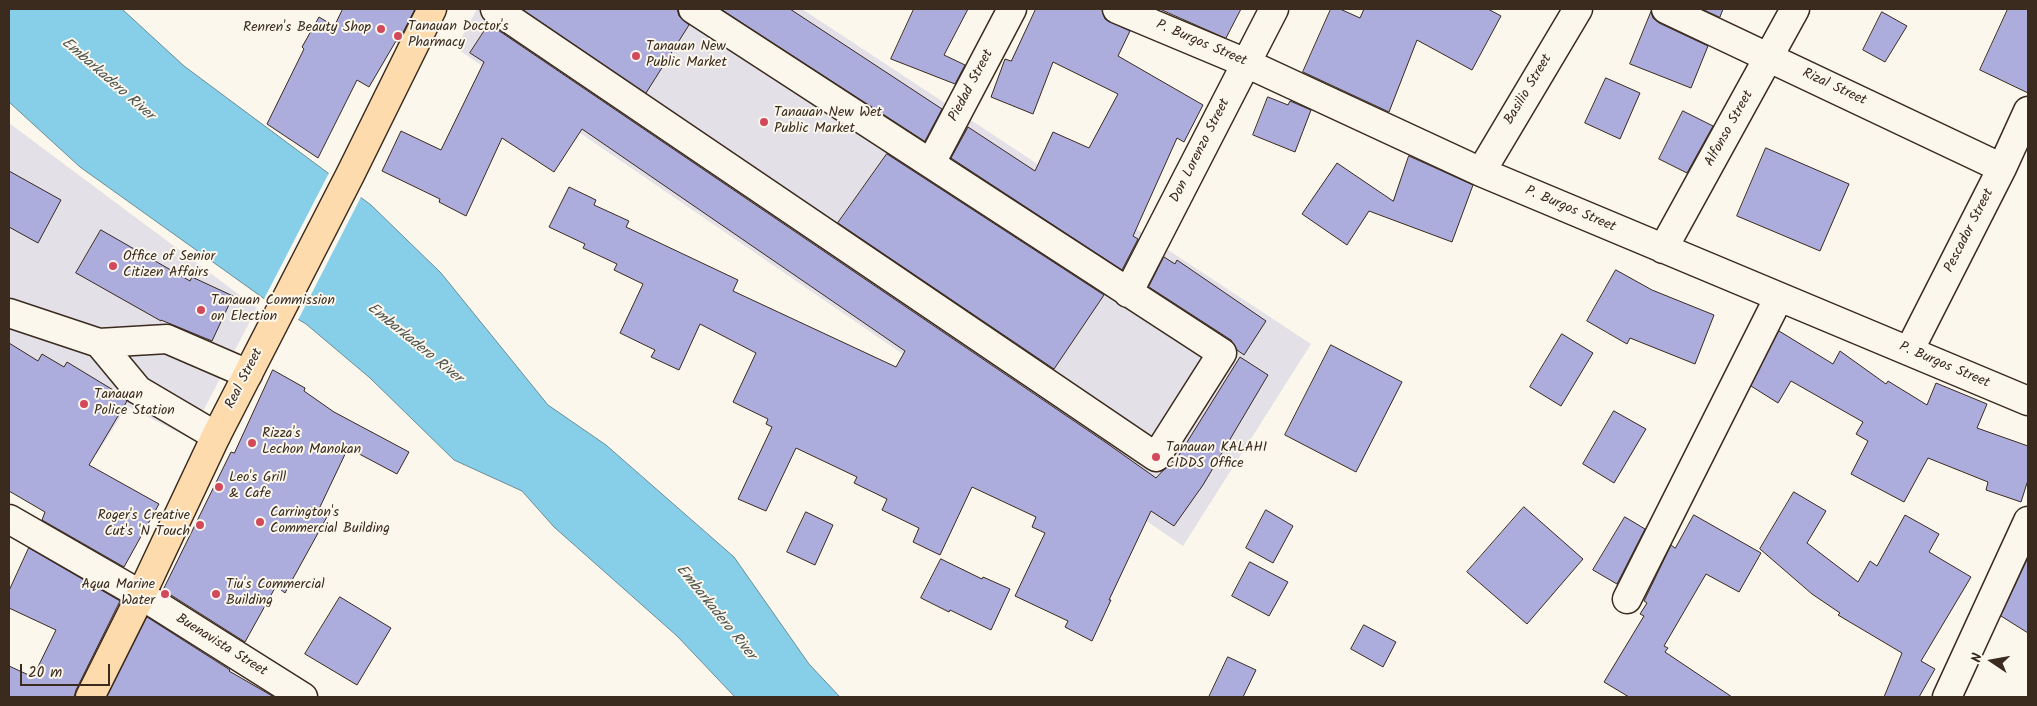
<!DOCTYPE html>
<html>
<head>
<meta charset="utf-8">
<style>
	body { margin:0 }
	#map { position:relative; width:2037px; height:706px; overflow:hidden; background:#fbf7ec; font-family:Kalam,sans-serif }
	canvas { display:block }
	.frame { position:absolute; inset:0; border:10px solid #3b2a1e; pointer-events:none }
	.north { position:absolute; left:1967px; top:636px; width:50px; height:50px; -webkit-text-stroke:4px #fbf7ec; paint-order:stroke; rotate:282deg; font-size:14px; font-weight:700; line-height:20px; text-align:center; color:#3b2a1e }
	.north::after { content:''; display:block; margin:auto; width:18px; height:22px; background:#3b2a1e; clip-path:polygon(50% 0,100% 100%,50% 72%,0 100%) }
	.scale { position:absolute; left:20px; top:664px; width:90px; height:22px; box-sizing:border-box; border:2px solid #3b2a1e; border-top:0; padding-left:6px; font-size:15px; line-height:18px; white-space:nowrap; color:#3b2a1e; -webkit-text-stroke:4px #fbf7ec; paint-order:stroke }
</style>
</head>
<body>
<div id="map">
<canvas width="2037" height="706"></canvas>
<div class="frame"></div>
<div class="north">N</div>
<div class="scale">20 m</div>
</div>
<script>
const ctx = document.querySelector('canvas').getContext('2d');
ctx.lineJoin = 'round';
function fill(path, color) {
  ctx.fillStyle = color;
  ctx.fill(path, 'evenodd');
}
function trace(path, color, width, dash) {
  ctx.strokeStyle = color;
  ctx.lineWidth = width;
  ctx.lineCap = dash ? 'butt' : 'round';
  ctx.setLineDash(dash || []);
  ctx.stroke(path);
}
function write(font, color, halo, rows, align = 'center') {
  ctx.font = font + ' Kalam,sans-serif';
  ctx.lineWidth = 4;
  ctx.setLineDash([]);
  ctx.textBaseline = 'middle';
  ctx.strokeStyle = halo;
  ctx.fillStyle = color;
  for (const [text, x, y, turn = 0] of rows) {
    ctx.save();
    ctx.translate(x, y);
    ctx.rotate((+turn || 0) * Math.PI / 180);
    ctx.textAlign = isNaN(turn) ? turn : align;
    if (halo) ctx.strokeText(text, 0, 0);
    ctx.fillText(text, 0, 0);
    ctx.restore();
  }
}
fill(new Path2D(`
	M477,9H802L1311,344L1183,546L456,48Z
	M9,123L257,308L189,438L127,406L97,454L9,400Z`), '#e3e0e8');
const water = new Path2D(`
	M9,9H122L184,66L371,205L441,273L548,405L606,445L734,557L809,664L840,697H735L677,636L554,527L522,491L454,460L370,378L306,324L266,300L80,167L9,102Z`);
fill(water, '#87cfe8');
trace(water, '#698d97', 1);
fill(new Path2D(`
	M330,171L362,195L297,322L263,301Z`), '#fbf7ec');
const building = new Path2D(`
	M343,9H415L398,42L396,41L369,87L357,80L318,158L267,124L304,49L302,47L319,17L334,26Z
	M522,9H677L679,16L689,25L646,93Z
	M721,9H790L942,109L925,141Z
	M914,9H968L944,55L965,65L955,84L891,59Z
	M1036,9H1102L1105,19L1130,31L1118,56L1203,105L1184,142L1177,138L1133,236L1138,239L1122,270L951,158L968,127L1035,171L1053,132L1089,148L1118,94L1053,62L1033,114L991,97L1005,59L1011,61Z
	M1160,9H1241L1226,38Z
	M1331,9H1340L1360,18L1364,9H1488L1501,16L1472,70L1417,40L1389,112L1303,72Z
	M1702,9H1723L1720,17Z
	M2008,9H2028V93L1980,70Z
	M1651,12L1653,18L1659,23L1708,46L1691,88L1630,64Z
	M1882,12L1907,26L1885,62L1863,50Z
	M489,24L1108,444L1156,478L1172,461L1174,463L1240,357L1268,375L1203,485L1174,526L1151,511L1109,600H1111L1092,641L1065,627L1068,621L1015,596L1045,533L1032,527L1036,517L972,487L940,555L913,542L919,528L882,510L887,499L854,483L857,477L796,448L766,511L738,499L772,427L766,424L768,419L733,402L756,353L700,324L679,370L651,357L655,350L620,333L643,284L614,270L617,264L583,248L585,244L549,227L569,187L596,200L594,205L629,221L626,227L738,280L733,291L896,367L905,351L582,129L554,172L502,138L466,216L439,202L440,199L382,171L401,131L441,150L484,62L470,53Z
	M1606,78L1640,93L1620,139L1585,123Z
	M1268,97L1288,105L1290,101L1311,110L1295,152L1253,135Z
	M1683,111L1713,126L1687,173L1659,159Z
	M1766,148L1849,184L1820,251L1737,216Z
	M887,154L1104,295L1054,369L838,223Z
	M1409,156L1473,185L1452,242L1369,211L1347,245L1302,214L1337,163L1393,201Z
	M9,171L61,200L38,243L9,227Z
	M101,230L190,281L192,277L233,296L212,341L161,320V321L76,273Z
	M1164,257L1175,264L1177,260L1266,321L1244,355L1237,350L1231,340L1149,287Z
	M1616,270L1652,290L1714,315L1695,364L1630,338L1627,344L1587,321Z
	M1779,331L1833,364L1840,351L1886,384L1888,381L1927,405L1936,383L1987,404L1977,428L2028,446V480L2021,502L1986,490L1988,482L1928,458L1904,502L1851,474L1868,441L1856,434L1863,422L1791,381L1778,403L1751,386Z
	M1562,334L1593,353L1561,406L1530,387Z
	M9,343L38,361L42,354L64,367L67,362L123,396L127,401L89,465L159,504L124,567L42,520L45,512L9,491Z
	M1331,345L1402,382L1356,472L1285,435Z
	M273,370L305,388L304,391L334,412L409,452L397,474L348,448L319,509L328,515L285,593L276,586L245,642L163,590L231,452L234,453Z
	M1614,411L1646,429L1614,483L1583,464Z
	M1794,492L1826,511L1807,543L1858,582L1870,561L1877,566L1905,515L1939,534L1929,552L1971,577L1921,661L1935,669L1919,697H1884L1902,653L1838,615L1840,613L1812,594L1760,549Z
	M1524,507L1583,559L1527,624L1467,572Z
	M1266,510L1293,526L1273,563L1246,548Z
	M806,512L833,525L815,565L787,552Z
	M1694,515L1761,553L1739,592L1706,574L1664,646L1668,648L1665,652L1732,697H1629L1604,682L1644,616L1640,614L1647,603L1644,601L1671,545L1675,548Z
	M1625,517L1645,529L1617,584L1593,570Z
	M29,548L120,601L76,690L74,697H9V666L33,677L56,630L9,608V591Z
	M2028,558V633L2001,616Z
	M941,559L982,579L983,577L1010,589L991,630L950,610L949,612L921,598Z
	M1250,562L1288,582L1269,616L1232,596Z
	M340,597L391,628L357,685L305,654Z
	M147,617L230,670L229,671L274,697H107Z
	M1364,625L1396,642L1383,667L1351,649Z
	M1228,657L1256,670L1243,697H1209Z`);
fill(building, '#acacdd');
trace(building, '#3b2a1e', 1);
const minor = new Path2D(`
	M495,9L1156,457L1222,353L693,9
	M1117,9L1246,63L1481,172L2028,401
	M1666,9L2002,168
	M931,163L1012,9
	M1481,172L1578,9
	M1663,249L1795,9
	M1128,293L1274,9
	M9,313L99,343L167,339L248,374
	M99,343L138,390L216,436
	M1909,351L2002,168L2028,111
	M9,519L141,595L303,697
	M1627,599L1779,297
	M1947,697L2028,521`);
const major = new Path2D(`
	M90,697L141,595L216,436L350,175L432,9`);
trace(minor, '#3b2a1e', 31);
trace(major, '#3b2a1e', 31);
trace(minor, '#fbf7ec', 28);
trace(major, '#fedbac', 28);
for (const [x, y, r, color] of [
	[381,29,5,"#d1495b"],
	[398,36,5,"#d1495b"],
	[636,56,5,"#d1495b"],
	[764,122,5,"#d1495b"],
	[113,266,5,"#d1495b"],
	[201,310,5,"#d1495b"],
	[84,404,5,"#d1495b"],
	[252,443,5,"#d1495b"],
	[1156,457,5,"#d1495b"],
	[219,487,5,"#d1495b"],
	[260,522,5,"#d1495b"],
	[200,525,5,"#d1495b"],
	[165,594,5,"#d1495b"],
	[216,594,5,"#d1495b"]
]) {
  const dot = new Path2D();
  dot.arc(x, y, r, 0, 2 * Math.PI);
  ctx.fillStyle = color;
  ctx.fill(dot);
  trace(dot, '#fbf7ec', 2);
}
write('14px', '#3b2a1e', '#fbf7ec', [
	["Tanauan Doctor's",408,28],
	["Pharmacy",408,44],
	["Renren's Beauty Shop",371,29,"right"],
	["Tanauan New",646,48],
	["Public Market",646,64],
	["Tanauan New Wet",774,114],
	["Public Market",774,130],
	["Office of Senior",123,258],
	["Citizen Affairs",123,274],
	["Tanauan Commission",211,302],
	["on Election",211,318],
	["Tanauan",94,396],
	["Police Station",94,412],
	["Rizza's",262,435],
	["Lechon Manokan",262,451],
	["Tanauan KALAHI",1166,449],
	["CIDDS Office",1166,465],
	["Leo's Grill",229,479],
	["& Cafe",229,495],
	["Carrington's",270,514],
	["Commercial Building",270,530],
	["Roger's Creative",190,517,"right"],
	["Cut's 'N Touch",190,533,"right"],
	["Aqua Marine",155,586,"right"],
	["Water",155,602,"right"],
	["Tiu's Commercial",226,586],
	["Building",226,602]
], 'left');
write('14px', '#3b2a1e', '#fbf7ec', [
	["P. Burgos Street",1201,44,23],
	["Piedad Street",972,86,-62],
	["Rizal Street",1834,88,25],
	["Basilio Street",1529,90,-59],
	["Alfonso Street",1730,129,-61],
	["Don Lorenzo Street",1201,151,-63],
	["P. Burgos Street",1570,210,23],
	["Pescador Street",1970,231,-63],
	["P. Burgos Street",1944,366,23],
	["Real Street",245,379,-63],
	["Buenavista Street",221,646,32]
]);
write('italic 15px', '#4e5350', '#fbf7ec', [
	["Embarkadero River",107,80,41],
	["Embarkadero River",414,344,39],
	["Embarkadero River",715,613,51]
]);
</script>
</body>
</html>
